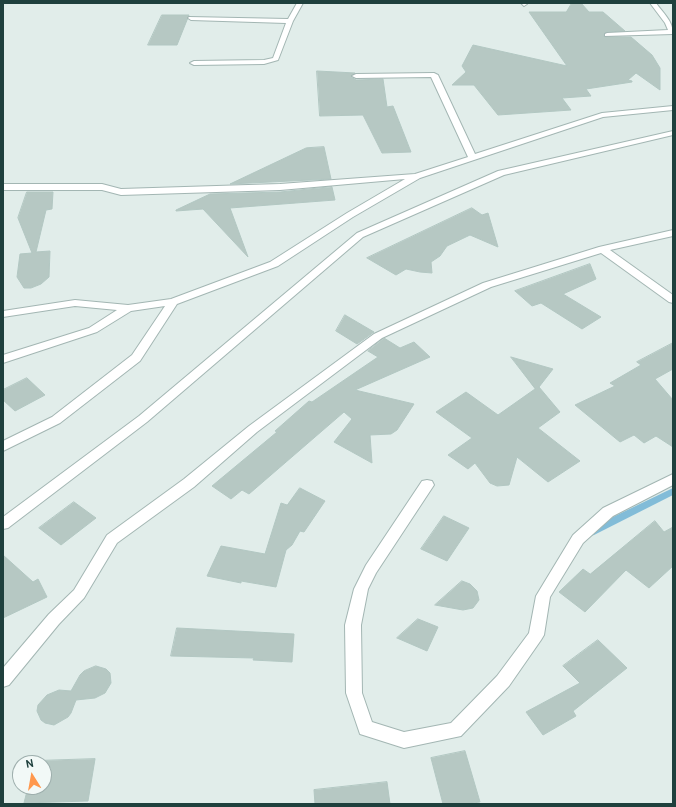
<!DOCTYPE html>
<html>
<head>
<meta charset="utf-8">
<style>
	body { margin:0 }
	#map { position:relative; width:676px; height:807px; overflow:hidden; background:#e1edea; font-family:Overpass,sans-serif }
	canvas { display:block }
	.frame { position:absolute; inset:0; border:4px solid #1f403d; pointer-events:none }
	.north { position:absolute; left:12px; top:755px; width:40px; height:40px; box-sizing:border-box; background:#f2f9f7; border:1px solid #9eafad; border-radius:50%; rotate:349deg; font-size:11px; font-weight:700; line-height:16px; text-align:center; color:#1f403d }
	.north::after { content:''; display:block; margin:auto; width:14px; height:18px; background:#ff984d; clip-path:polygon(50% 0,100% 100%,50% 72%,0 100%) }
</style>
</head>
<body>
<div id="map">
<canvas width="676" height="807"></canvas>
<div class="frame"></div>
<div class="north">N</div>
</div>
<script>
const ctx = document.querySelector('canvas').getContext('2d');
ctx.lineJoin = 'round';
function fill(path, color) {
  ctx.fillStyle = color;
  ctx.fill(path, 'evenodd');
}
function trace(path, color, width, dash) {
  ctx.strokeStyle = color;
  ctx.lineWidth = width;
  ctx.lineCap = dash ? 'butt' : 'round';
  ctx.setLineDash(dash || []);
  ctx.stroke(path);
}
fill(new Path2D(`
	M673,488V495L594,535L591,536L588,535L586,532L588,529Z`), '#82bcd8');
const building = new Path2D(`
	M572,3H581L589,12H603L625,31L606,32L604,34V37H631L652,55L660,68V90L636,73L628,80L632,81V82L586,89L591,96L562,98L571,110L498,115L474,85H452L466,72L462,66L473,45L567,66L529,12H566Z
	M162,15H189L177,45H148Z
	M317,71L355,73L351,77L356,80L383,79L387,107L393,106L411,152L382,153L363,115L320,116Z
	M324,147L331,179L230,184L306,148Z
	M332,187L335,200L230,208L248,257L203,209L176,211V210L210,194L280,192Z
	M27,192H53L52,209L46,210L36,252L50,251L49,277L41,284L31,288H24L17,277L20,254L32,253L18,218Z
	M472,208L482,215L488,213L498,247L470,235L447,246L440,256L431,262L432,273L420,272L406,269L396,275L367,258Z
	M590,264L596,279L563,294L601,317L582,329L541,303L532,306L515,291Z
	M345,315L374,332L357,344L336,331Z
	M384,338L400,348L414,342L430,357L355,390L414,404L397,430L391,434L370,435L372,463L334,442L352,419L344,412L249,494L242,490L231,499L212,486L277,432L275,431L309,401L312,402L378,357L368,351Z
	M673,343V369L655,379L673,400V447L656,436L644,443L634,435L620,442L575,405L615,386L610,383L641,365L637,362Z
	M511,357L553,369L539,387L560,412L538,428L580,461L548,482L517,457L509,485L497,486L490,483L475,463L468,469L448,455L472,438L436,412L466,392L498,415L535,389Z
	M27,378L45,395L15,411L3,400V390Z
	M300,488L325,501L304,532L300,531L292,545L286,550L276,587L241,581V583L207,576L221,546L265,554L281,503L287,505Z
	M74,502L96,518L61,545L39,528Z
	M444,516L469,528L447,561L421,549Z
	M655,521L664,532L673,527V566L649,588L626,570L585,612L559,592L583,569L590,574Z
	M3,555L33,582L38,579L47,597L3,618Z
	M462,581L470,584L477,591L479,600L473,608L463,610L435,605Z
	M418,619L438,627L427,651L397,638Z
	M177,628L294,634L292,662L253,660L254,658L171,656Z
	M598,640L627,668L573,711L576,716L543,735L526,712L580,683L563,666Z
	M96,666L106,669L110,673L111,683L105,693L95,698L76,700L71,713L68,717L54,725L45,723L41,720L37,711L38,705L47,695L59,690L71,691L80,675L84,671Z
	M465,751L480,802L466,804H443L431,758Z
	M95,759L88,801L24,803L28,787H44V763H33L34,761Z
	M387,782L390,804H315L314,790Z`);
fill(building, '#b6c8c3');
trace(building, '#b2c7c2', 1);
const street = new Path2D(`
	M297,3H303L293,21L278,60L264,64L194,65L190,63L194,61L264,60L273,58L286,23L191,20L188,18L189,17L288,19Z
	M521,3H527V4L524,6Z
	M650,3H656C663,13 673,21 673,34L605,36V34L607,33L668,30L665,23Z
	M434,73L438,75L475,154L602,113L673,106V110L603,117L420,178L353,217L278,266L177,304L140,361L60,423L3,451V441L52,417L132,355L165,306L131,311L97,332L3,363V355L89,328L117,310L75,306L3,317V311L75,300L128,305L171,299L270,262L347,213L405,179L280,190L121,195L102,190H3V184H102L121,189L280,184L415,174L468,157L431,77L356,78L352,76L356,74Z
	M673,131V135L504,175L363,237L147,422L8,528L3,529V517L139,416L357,233L498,171Z
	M673,230V236L610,250L673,295V303L669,302L601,253L491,287L382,338L257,432L194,487L117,543L84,598L59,624L9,685L3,687V668L49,614L74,590L107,535L184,479L249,426L374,334L483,283L599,247Z
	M673,474V485L613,516L583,543L550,597L544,635L541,640L509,686L461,736L404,748L360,734L346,693L345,625L354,589L366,565L422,481L427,480L432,481L434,485L376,573L368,589L361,625L362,693L372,722L404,732L451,723L497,676L529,633L536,596L573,535L603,508Z`);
trace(street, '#a3b6b3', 2);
fill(street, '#fff');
</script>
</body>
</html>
